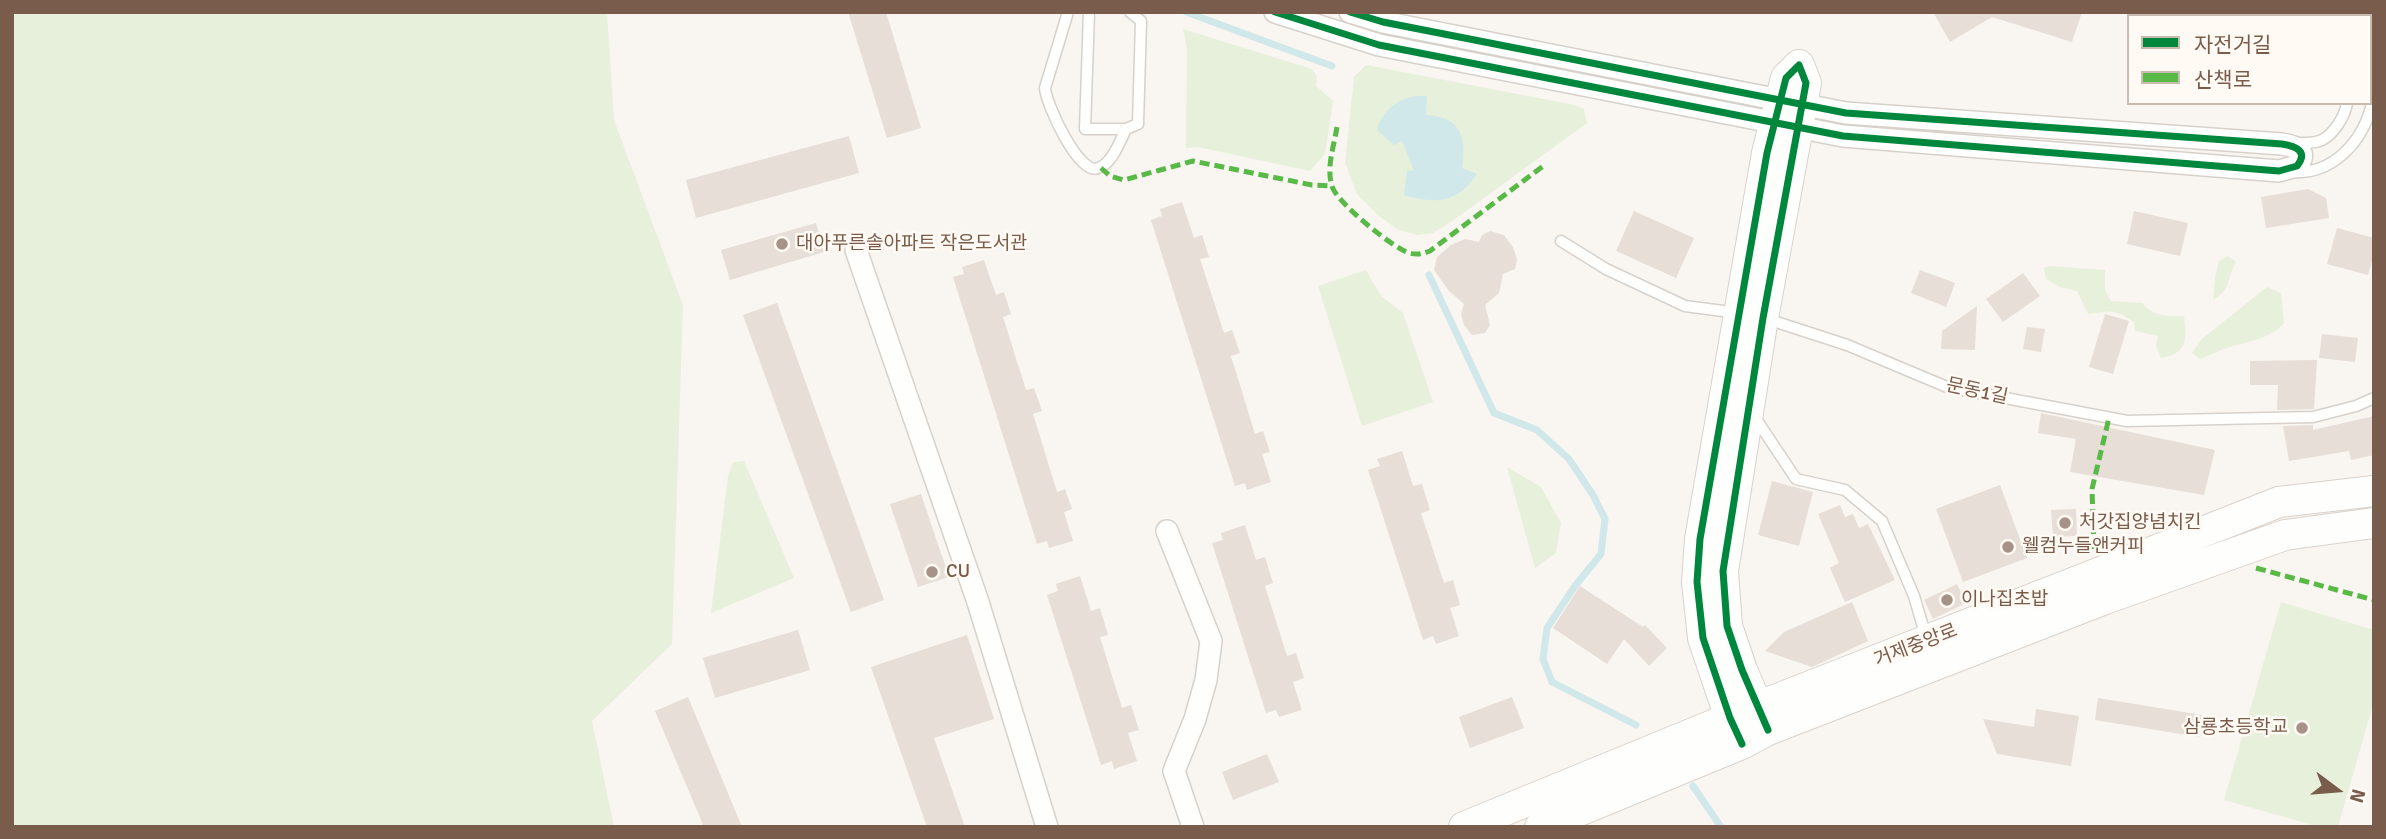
<!DOCTYPE html>
<html>
<head>
<meta charset="utf-8">
<style>
	body { margin:0 }
	#map { position:relative; width:2386px; height:839px; overflow:hidden; background:#f9f5f0; font-family:Signika,"Noto Sans KR",sans-serif }
	canvas { display:block }
	.frame { position:absolute; inset:0; border:14px solid #7a5c4d; pointer-events:none }
	.legend { position:absolute; left:2127px; top:14px; width:245px; height:91px; box-sizing:border-box; background:#fffaf3; border:2px solid #cabbb1; margin:0; padding:9px 12px; list-style:none; font-size:21px; color:#7a5c4d }
	.legend li { display:flex; align-items:center; gap:14px; height:35px }
	.legend b { width:35px; border:2px solid #cabbb1 }
	.north { position:absolute; left:2302px; top:755px; width:70px; height:70px; -webkit-text-stroke:5px #fffaf3; paint-order:stroke; rotate:106deg; font-size:19px; font-weight:700; line-height:28px; text-align:center; color:#7a5c4d }
	.north::after { content:''; display:block; margin:auto; width:24px; height:32px; background:#7a5c4d; clip-path:polygon(50% 0,100% 100%,50% 72%,0 100%) }
</style>
</head>
<body>
<div id="map">
<canvas width="2386" height="839"></canvas>
<div class="frame"></div>
<ul class="legend">
<li><b style="height:9px;background:#00873e"></b>자전거길</li>
<li><b style="height:9px;background:#58b947"></b>산책로</li>
</ul>
<div class="north">N</div>
</div>
<script>
const ctx = document.querySelector('canvas').getContext('2d');
ctx.lineJoin = 'round';
function fill(path, color) {
  ctx.fillStyle = color;
  ctx.fill(path, 'evenodd');
}
function trace(path, color, width, dash) {
  ctx.strokeStyle = color;
  ctx.lineWidth = width;
  ctx.lineCap = dash ? 'butt' : 'round';
  ctx.setLineDash(dash || []);
  ctx.stroke(path);
}
function write(font, color, halo, rows, align = 'center') {
  ctx.font = font + ' Signika,"Noto Sans KR",sans-serif';
  ctx.lineWidth = 5;
  ctx.setLineDash([]);
  ctx.textBaseline = 'middle';
  ctx.strokeStyle = halo;
  ctx.fillStyle = color;
  for (const [text, x, y, turn = 0] of rows) {
    ctx.save();
    ctx.translate(x, y);
    ctx.rotate((+turn || 0) * Math.PI / 180);
    ctx.textAlign = isNaN(turn) ? turn : align;
    if (halo) ctx.strokeText(text, 0, 0);
    ctx.fillText(text, 0, 0);
    ctx.restore();
  }
}
fill(new Path2D(`
	M12,12H607L614,120L683,305L672,644L592,721L614,827H12Z
	M1183,29L1312,69L1317,77L1316,86L1333,101L1325,154L1310,171L1198,147L1186,148L1187,49Z
	M1366,65L1575,105L1584,109L1587,123L1451,222L1433,233L1417,235L1397,229L1379,216L1357,194L1345,163L1354,77Z
	M2228,256L2236,262C2227,279 2231,290 2213,300L2215,278L2219,261Z
	M2050,266L2105,270V290L2111,301L2142,303C2154,317 2167,316 2184,316C2187,338 2188,354 2161,358L2156,346L2158,336L2135,331L2134,322C2112,308 2112,311 2088,314L2077,291L2060,287L2046,279L2044,268Z
	M1366,270L1381,296L1403,313L1433,402L1362,426L1318,286Z
	M2267,287L2281,293L2284,323C2269,340 2248,341 2227,348C2218,351 2209,355 2200,359L2192,353L2202,339Z
	M744,461L794,578L711,613L728,476L733,462Z
	M1507,467L1541,487L1561,523L1556,553L1535,568Z
	M2281,602L2374,630V701L2338,827H2320L2224,800Z`), '#e7f0db');
fill(new Path2D(`
	M1415,96H1427L1426,115C1461,117 1467,137 1462,168L1477,174C1459,202 1436,205 1404,195L1407,171L1414,170L1402,141L1394,145L1377,130C1382,111 1396,100 1415,96Z`), '#d0e8ea');
trace(new Path2D(`
	M1186,12L1332,66
	M1429,275L1494,413L1537,430L1569,459L1593,495L1605,519L1601,554L1575,586L1547,628L1543,659L1552,682L1636,725
	M1693,786L1721,827`), '#d0e8ea', 7);
fill(new Path2D(`
	M848,12H886L921,128L887,138Z
	M1933,12H2082L2072,42L1992,17L1950,42Z
	M849,136L859,173L696,218L686,180Z
	M2308,189L2326,198L2329,218L2266,228L2261,197Z
	M1182,202L1194,238L1202,235L1209,257L1200,259L1224,333L1232,330L1240,353L1231,356L1255,434L1263,431L1270,452L1262,454L1271,482L1247,490L1245,483L1235,486L1151,220L1162,216L1160,209Z
	M1634,211L1694,238L1676,278L1616,251Z
	M2134,211L2188,223L2180,256L2127,244Z
	M816,223L824,252L730,280L721,250Z
	M2337,228L2374,238V254L2368,275L2327,264Z
	M1490,231L1504,235L1513,247L1517,259L1515,269L1503,274L1499,293L1485,305L1490,325L1485,333L1472,335L1464,325L1461,314L1464,304L1449,291L1434,270L1437,257L1451,245L1465,239L1479,242L1482,235Z
	M984,260L996,295L1004,292L1011,314L1003,317L1026,390L1034,388L1042,411L1033,414L1057,492L1065,489L1072,509L1064,512L1073,541L1049,548L1047,541L1037,544L953,277L964,274L962,267Z
	M1920,270L1955,283L1946,307L1911,293Z
	M2023,273L2040,296L2003,322L1986,299Z
	M777,303L884,600L851,612L743,315Z
	M1977,306L1975,350L1941,349L1942,331Z
	M2105,314L2129,321L2113,374L2089,367Z
	M2027,327L2045,329L2041,352L2023,349Z
	M2322,334L2358,338L2355,362L2319,358Z
	M2317,360L2314,409L2277,410L2278,385H2250V361Z
	M2041,413L2215,450L2204,495L2070,472L2076,439L2038,433Z
	M2374,416V455L2351,460L2349,451L2289,461L2283,426L2313,425V430Z
	M1402,451L1413,486L1422,484L1430,510L1421,513L1444,583L1453,580L1460,605L1450,608L1459,636L1436,644L1433,636L1423,640L1368,470L1380,466L1377,459Z
	M1772,481L1813,492L1799,546L1758,535Z
	M2000,485L2027,558L1963,582L1936,509Z
	M921,494L949,577L918,587L890,504Z
	M1840,505L1845,517L1853,514L1859,528L1868,524L1895,580L1845,602L1830,568L1839,563L1818,514Z
	M2076,509L2077,536L2053,537L2051,510Z
	M1245,525L1256,560L1265,557L1273,583L1265,586L1287,656L1296,653L1304,678L1293,682L1302,710L1279,717L1276,710L1266,713L1212,543L1223,540L1221,533Z
	M1080,576L1091,611L1100,608L1108,635L1100,637L1122,708L1131,705L1139,730L1128,733L1137,761L1114,769L1112,761L1101,765L1047,595L1058,591L1056,584Z
	M1957,584L1966,603L1933,619L1924,600Z
	M1580,586L1643,627L1645,625L1667,648L1649,666L1624,639L1607,664L1553,628Z
	M1852,602L1868,641L1812,667L1765,651L1784,632Z
	M798,630L810,670L715,698L703,658Z
	M967,635L994,719L934,738L965,827H927L871,667Z
	M688,697L742,827H704L655,711Z
	M1512,697L1524,728L1470,748L1459,717Z
	M2098,698L2202,715L2199,737L2095,720Z
	M2036,709L2079,716L2071,766L1997,754L1983,719L2034,727Z
	M1267,754L1279,782L1233,800L1222,772Z`), '#e6ded7');
const lane = new Path2D(`
	M1068,12L1045,88C1046,104 1079,176 1098,168C1112,164 1120,141 1126,129
	M1089,12L1085,129H1126L1138,124L1141,21L1130,12
	M2293,143C2302,143 2314,144 2322,140C2334,134 2345,116 2347,103
	M2293,172C2338,175 2371,132 2374,90
	M1561,241L1606,269L1685,306L1738,313
	M1764,318L1847,345L1947,387L2127,421L2313,417L2356,406L2374,398
	M1754,416L1796,479L1845,490L1882,521L1914,596L1926,637`);
const street = new Path2D(`
	M1275,12L1379,45L1843,136L2279,171L2297,166C2309,151 2295,146 2282,144L1846,113L1383,22L1350,12
	M856,250L978,602L1047,827
	M1167,531L1211,641L1206,680L1195,719L1174,771L1193,827`);
const secondary = new Path2D(`
	M1742,744L1730,718L1703,638L1697,582L1700,539L1767,153L1786,78L1799,65L1806,83L1763,318L1723,571L1727,626L1742,670L1768,730
	M1464,827L1757,707L2279,502L2374,491
	M1540,827L1742,744L1768,730L2105,599L2285,535L2374,523`);
trace(lane, '#d7d1cb', 13);
trace(street, '#d7d1cb', 24);
trace(secondary, '#d9d2cb', 32);
trace(lane, '#fefefd', 10);
trace(street, '#fefefd', 21);
trace(secondary, '#fefefd', 30);
trace(new Path2D(`
	M1337,127C1334,146 1326,168 1332,186C1336,202 1393,248 1409,253C1417,255 1422,254 1430,251L1546,164
	M1101,168L1110,176L1124,180L1193,161L1312,185L1332,186
	M2094,549L2092,489L2109,418
	M2256,568L2374,600`), '#58b947', 5, [10, 5]);
trace(new Path2D(`
	M1275,12L1379,45L1843,136L2279,171L2297,166C2309,151 2295,146 2282,144L1846,113L1383,22L1350,12
	M1742,744L1730,718L1703,638L1697,582L1700,539L1767,153L1786,78L1799,65L1806,83L1763,318L1723,571L1727,626L1742,670L1768,730`), '#00873e', 7);
for (const [x, y, r, color] of [
	[782,244,7,"#a69286"],
	[2065,523,7,"#a69286"],
	[2008,547,7,"#a69286"],
	[932,572,7,"#a69286"],
	[1947,600,7,"#a69286"],
	[2302,728,7,"#a69286"]
]) {
  const dot = new Path2D();
  dot.arc(x, y, r, 0, 2 * Math.PI);
  ctx.fillStyle = color;
  ctx.fill(dot);
  trace(dot, '#fffaf3', 2.5);
}
write('19px', '#7a5c4d', '#fffaf3', [
	["대아푸른솔아파트 작은도서관",796,244],
	["처갓집양념치킨",2079,523],
	["웰컴누들앤커피",2022,547],
	["CU",946,572],
	["이나집초밥",1961,600],
	["삼룡초등학교",2288,728,"right"]
], 'left');
write('19px', '#7a5c4d', '#fffaf3', [
	["문동1길",1977,392,12],
	["거제중앙로",1916,646,-21]
]);
</script>
</body>
</html>
